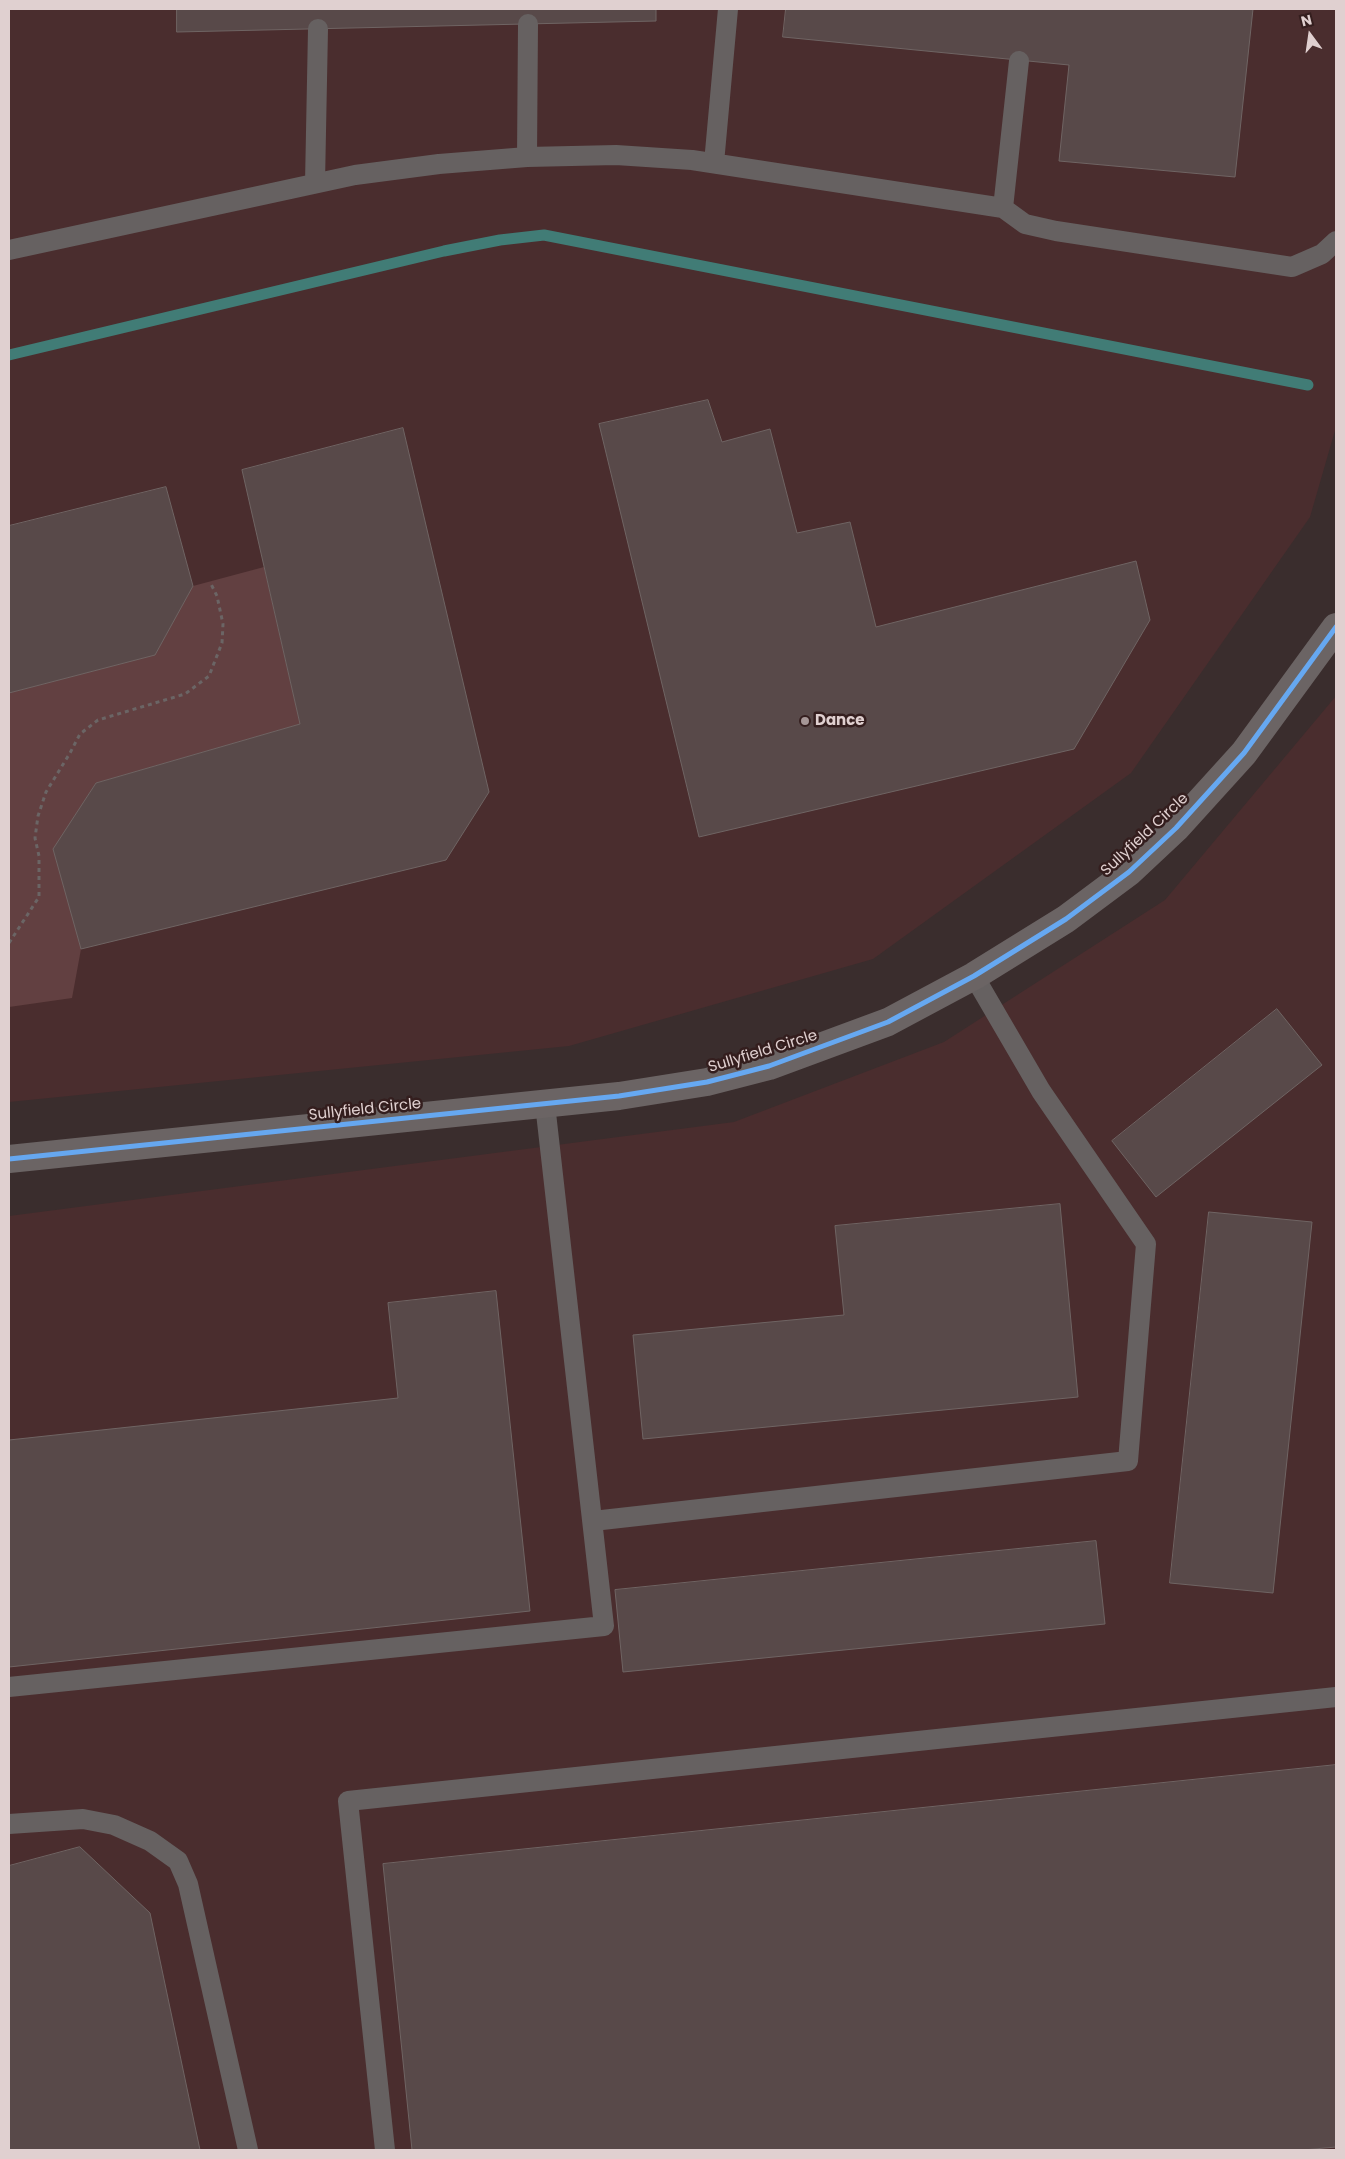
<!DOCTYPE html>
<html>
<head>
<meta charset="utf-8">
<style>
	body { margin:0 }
	#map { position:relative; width:1345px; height:2159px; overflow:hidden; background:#3a2d2d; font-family:Poppins,sans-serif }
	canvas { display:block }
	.frame { position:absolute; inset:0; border:10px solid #e0d0d0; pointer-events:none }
	.north { position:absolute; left:1285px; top:10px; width:50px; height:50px; -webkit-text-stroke:4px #341e1e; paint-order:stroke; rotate:346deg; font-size:14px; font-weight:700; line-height:20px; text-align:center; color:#e0d0d0 }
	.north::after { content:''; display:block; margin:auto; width:18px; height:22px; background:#e0d0d0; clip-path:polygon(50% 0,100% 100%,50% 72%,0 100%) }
</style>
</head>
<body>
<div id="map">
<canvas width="1345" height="2159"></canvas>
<div class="frame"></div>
<div class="north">N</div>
</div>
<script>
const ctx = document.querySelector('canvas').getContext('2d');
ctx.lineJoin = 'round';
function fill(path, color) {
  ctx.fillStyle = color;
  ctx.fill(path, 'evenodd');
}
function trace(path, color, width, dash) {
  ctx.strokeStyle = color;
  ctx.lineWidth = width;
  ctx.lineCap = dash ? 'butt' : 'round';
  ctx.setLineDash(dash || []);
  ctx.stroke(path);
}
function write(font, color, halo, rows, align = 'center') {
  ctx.font = font + ' Poppins,sans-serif';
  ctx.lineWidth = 5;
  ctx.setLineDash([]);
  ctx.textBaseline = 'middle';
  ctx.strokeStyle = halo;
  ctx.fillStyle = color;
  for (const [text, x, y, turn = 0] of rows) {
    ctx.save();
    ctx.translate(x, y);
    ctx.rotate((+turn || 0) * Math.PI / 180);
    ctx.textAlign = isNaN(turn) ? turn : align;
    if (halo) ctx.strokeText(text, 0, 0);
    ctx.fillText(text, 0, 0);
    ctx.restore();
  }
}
fill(new Path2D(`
	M9,9H1336V427L1310,517L1131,773L873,959L569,1046L9,1102Z
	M1336,696V2150H9V1216L734,1122L944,1042L1165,900Z`), '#4a2d2e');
fill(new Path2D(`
	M264,567L300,724L96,783L57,844L81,949L72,998L9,1007V693L154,655L193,586Z`), '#624041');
trace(new Path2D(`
	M9,355L444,251L500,240L544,235L1308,385`), '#417c76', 11);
const building = new Path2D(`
	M177,9H656V21L177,32Z
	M786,9H1253L1235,177L1059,161L1069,65L783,37Z
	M708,400L722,442L770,429L797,533L850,522L876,627L1136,561L1150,620L1074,749L699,837L599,424Z
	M403,428L489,792L446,860L81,949L53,849L96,783L300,724L242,470Z
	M166,487L193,586L155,655L9,693V526Z
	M1277,1009L1322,1065L1156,1197L1112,1141Z
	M1060,1204L1078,1397L643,1439L633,1335L844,1315L835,1226Z
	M1209,1212L1312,1222L1273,1593L1170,1583Z
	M496,1291L530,1611L9,1667V1440L398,1398L388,1303Z
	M1096,1541L1105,1624L623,1672L615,1590Z
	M1336,1765V2147L1303,2150H412L383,1864Z
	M80,1847L150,1913L200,2150H9V1866Z`);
fill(building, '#584949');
trace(building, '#6f6463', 1);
trace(new Path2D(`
	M9,943L39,897V856L35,838L38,816L46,792L70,753L80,734L98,720L185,694L209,676L222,643L223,624L217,596L210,582`), '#6b6565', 3, [4, 4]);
trace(new Path2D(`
	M527,157L528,24
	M714,163L728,9
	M315,183L318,29
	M1003,208L1019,61
	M9,250L355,175L439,164L527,157L616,155L692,160L1003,208L1025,224L1056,231L1292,267L1322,254L1336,241
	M593,1521L1128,1461L1146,1244L1041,1091L974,976
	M9,1687L604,1626L545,1104
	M9,1824L83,1819L114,1825L150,1841L178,1861L188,1884L248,2150
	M385,2150L348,1801L1336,1697`), '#666161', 20);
trace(new Path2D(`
	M9,1159L619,1096L707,1082L769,1066L888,1022L974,976L1066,919L1129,872L1176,828L1244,753L1336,627`), '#6b6464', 28);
trace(new Path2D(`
	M9,1159L619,1096L707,1082L769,1066L888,1022L974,976L1066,919L1129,872L1176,828L1244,753L1336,627`), '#66a8f1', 5);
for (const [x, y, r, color] of [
	[805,721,5,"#a69797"]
]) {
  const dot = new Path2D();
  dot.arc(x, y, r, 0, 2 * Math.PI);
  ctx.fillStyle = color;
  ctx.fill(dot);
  trace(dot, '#341e1e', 2);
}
write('bold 15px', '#e0d0d0', '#341e1e', [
	["Dance",815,721]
], 'left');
write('15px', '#e0d0d0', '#341e1e', [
	["Sullyfield Circle",1145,835,-43],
	["Sullyfield Circle",763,1052,-17],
	["Sullyfield Circle",365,1110,-6]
]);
</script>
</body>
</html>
